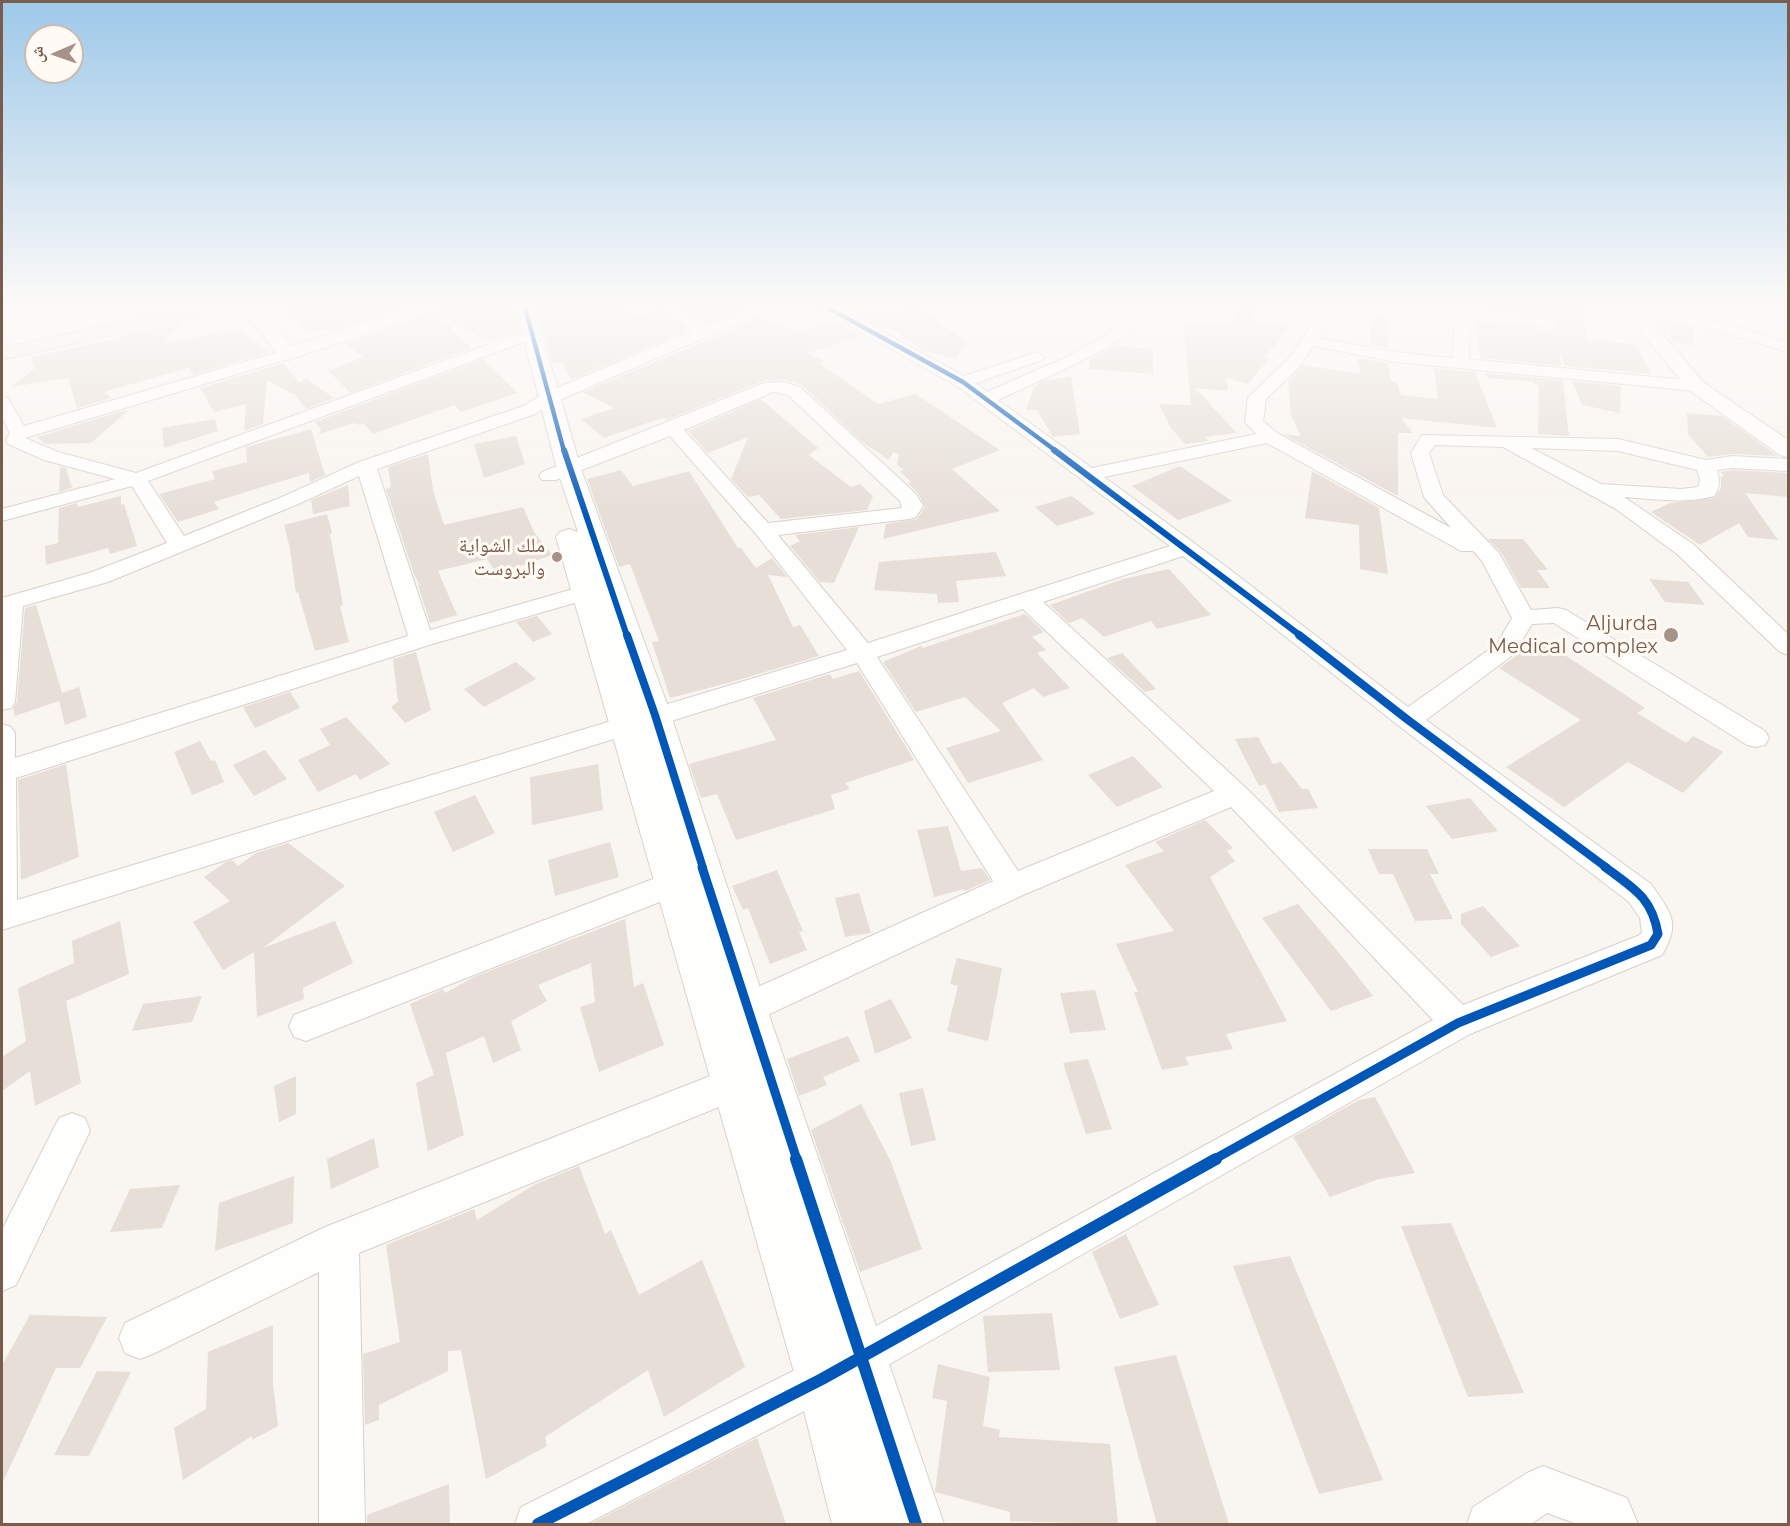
<!DOCTYPE html>
<html>
<head>
<meta charset="utf-8">
<style>
	body { margin:0 }
	#map { position:relative; width:1790px; height:1526px; overflow:hidden; background:#f9f5f0; font-family:Montserrat,"Noto Naskh Arabic",sans-serif }
	canvas { display:block }
	.frame { position:absolute; inset:0; border:3px solid #7a5c4d; pointer-events:none }
	.north { position:absolute; left:24px; top:24px; width:60px; height:60px; box-sizing:border-box; background:#fffaf3; border:2px solid #cabbb1; border-radius:50%; rotate:268deg; font-size:16px; font-weight:700; line-height:24px; text-align:center; color:#7a5c4d }
	.north::after { content:''; display:block; margin:auto; width:21px; height:27px; background:#a69286; clip-path:polygon(50% 0,100% 100%,50% 72%,0 100%) }
</style>
</head>
<body>
<div id="map">
<canvas width="1790" height="1526"></canvas>
<div class="frame"></div>
<div class="north">ش</div>
</div>
<script>
const ctx = document.querySelector('canvas').getContext('2d');
ctx.lineJoin = 'round';
function fill(path, color) {
  ctx.fillStyle = color;
  ctx.fill(path, 'evenodd');
}
function trace(path, color, width, dash) {
  ctx.strokeStyle = color;
  ctx.lineWidth = width;
  ctx.lineCap = dash ? 'butt' : 'round';
  ctx.setLineDash(dash || []);
  ctx.stroke(path);
}
function write(font, color, halo, rows, align = 'center') {
  ctx.font = font + ' Montserrat,"Noto Naskh Arabic",sans-serif';
  ctx.lineWidth = 6;
  ctx.setLineDash([]);
  ctx.textBaseline = 'middle';
  ctx.strokeStyle = halo;
  ctx.fillStyle = color;
  for (const [text, x, y, turn = 0] of rows) {
    ctx.save();
    ctx.translate(x, y);
    ctx.rotate((+turn || 0) * Math.PI / 180);
    ctx.textAlign = isNaN(turn) ? turn : align;
    if (halo) ctx.strokeText(text, 0, 0);
    ctx.fillText(text, 0, 0);
    ctx.restore();
  }
}
fill(new Path2D(`
	M278,304H401L406,307L330,331L325,328L307,332Z
	M454,304H513L520,334H511L490,342L437,313Z
	M535,304H626L627,319L661,310L688,330L571,380L563,362L553,364Z
	M688,304H740L746,309L706,323L680,306Z
	M1470,304L1584,305L1586,339L1635,344L1652,374L1565,366L1559,353L1561,366L1481,358L1474,320L1552,331L1562,324L1557,319L1471,306Z
	M916,305L967,343L955,359L921,350L892,328L884,330L857,315L884,308L887,311Z
	M1237,305L1256,307L1253,321L1290,327L1263,359H1269L1248,384L1226,378L1228,391L1195,388L1237,433L1205,437L1209,441L1185,444L1171,428L1159,404L1191,405L1183,321L1218,327L1222,322L1233,324Z
	M436,313L472,348L350,393L329,371L363,357L345,343Z
	M1371,317H1388V348L1371,345Z
	M760,318L797,331L836,321L863,336L807,353L825,361L819,363L878,404L916,394L1000,450L952,469L1000,511L883,539L886,524L917,519L925,507L918,493L908,483L911,482L900,471L904,470L897,465L899,454L893,452L889,460L861,441L802,385L784,380L763,381L666,420L664,418L656,420L604,438L581,419L614,408L583,392Z
	M183,321L163,344L239,329L265,348H269L270,352L193,375L189,368L117,388L104,392L112,398L77,408L68,378L11,387L34,369L31,357L119,338L123,335Z
	M1670,325L1693,329L1695,346L1672,342Z
	M1115,346L1153,349V374L1089,369L1090,359Z
	M1357,358L1388,363L1391,381L1397,382L1401,395L1438,399L1434,368L1475,372L1497,428L1401,418L1413,433H1398V496L1283,434L1301,436L1291,415L1288,381L1303,365L1361,374Z
	M483,359L518,393L461,412L454,405L373,434L363,423L358,425L355,423L318,434L321,430L315,422Z
	M283,363L299,382L307,379L334,398L306,409L295,395L267,380L263,424L244,431L246,404L214,412L200,388Z
	M1485,373L1563,380L1569,436L1538,434L1539,385L1534,384V382L1488,378Z
	M1071,376L1080,434L1053,437L1037,410H1026L1034,387L1043,381Z
	M1572,381L1621,386L1620,413L1582,405Z
	M761,399L818,448L809,455L851,487L860,484L873,496L867,510L781,519L759,495L748,497L731,479L748,437L708,453L688,431Z
	M126,410L128,411L91,443L45,444L37,437Z
	M1687,413L1722,416L1778,456L1732,454L1708,457L1688,434Z
	M215,419L218,431L164,448L162,428Z
	M311,429L325,475L310,482L309,473L259,488L214,502L219,509L178,522L159,494L215,479L212,471L247,462L246,447Z
	M516,436L525,464L484,478L474,444Z
	M428,454L433,490L444,525L523,507L534,532L552,555L497,574L487,559L438,571L457,615L430,623L418,585H420L414,574L386,489L391,487L388,467Z
	M1180,466L1232,501L1178,520L1132,486Z
	M60,467L66,468L72,488L59,492Z
	M621,470L633,486L689,471L738,548H741L756,568L772,558L787,577L768,575L793,627L800,625L819,656L728,683L670,698L652,642L659,641L630,564L619,567L587,479Z
	M1732,470L1788,473V497L1745,493L1778,540L1748,537L1739,523L1700,545L1651,512L1670,503L1714,498L1721,488V477L1724,476L1721,472Z
	M1312,471L1379,508L1388,574L1360,569L1359,525L1305,518Z
	M348,485L350,506L313,514L311,500Z
	M121,496V505L124,504L137,546L110,554L108,548L46,565L45,546L58,543L59,508L77,503L78,507Z
	M1072,496L1095,514L1057,526L1035,507Z
	M327,514L332,533L330,534L343,605L340,606L349,642L315,651L298,592L296,593L290,549L284,525Z
	M859,527L834,583L820,582L790,546L800,541L795,535Z
	M1488,539H1523L1548,570H1537L1550,588H1521L1501,552Z
	M996,552L1006,576L956,581L959,602L938,603L937,594L874,590L879,562Z
	M1169,569L1211,615L1157,629L1151,621L1104,637L1082,618L1069,623L1050,605L1123,579Z
	M1649,579L1688,582L1705,605L1665,602Z
	M36,605L62,693L79,687L87,717L65,725L59,701L15,716L13,708L17,702L25,608Z
	M1025,614L1044,632L1032,637L1046,650L1037,653L1070,688L1043,697L1034,688L1002,703L1043,760L968,783L946,748L1001,731L965,697L916,712L883,662L921,646L923,648Z
	M537,616L552,634L533,642L516,622Z
	M1542,640L1645,708L1637,713L1686,743L1693,736L1723,752L1683,793L1628,762L1564,807L1506,767L1581,720L1499,668L1519,654L1518,652Z
	M416,652L431,710L405,723L391,707L398,702L393,659Z
	M1122,653L1156,689L1145,692L1107,658Z
	M516,662L536,679L484,707L464,689Z
	M859,671L914,760L845,783L850,789L831,795L835,809L736,840L717,794L701,798L689,764L776,740L753,698L830,674L833,679Z
	M290,692L300,708L255,728L243,707Z
	M346,717L390,764L360,780L356,774L318,792L298,760L330,745L320,729Z
	M1258,737L1273,764L1281,762L1302,789H1308L1318,808L1279,812L1265,784L1259,786L1235,739Z
	M200,741L211,761L215,760L224,782L192,795L174,752Z
	M265,750L287,779L254,796L233,765Z
	M1133,756L1163,787L1117,807L1088,775Z
	M66,764L79,857L21,880L18,780Z
	M598,764L603,810L532,825L530,777Z
	M475,795L495,833L453,852L434,812Z
	M1470,798L1498,831L1452,839L1426,806Z
	M1205,820L1233,848L1227,851L1235,861L1210,877L1287,1021L1226,1034L1233,1049L1185,1057L1189,1065L1162,1070L1134,992H1138L1116,944L1174,931L1125,865L1164,851L1155,842Z
	M948,826L961,871L982,868L990,880L965,891L964,889L934,897L917,830Z
	M610,842L619,877L555,896L548,860Z
	M288,843L345,886L263,948L335,921L353,963L303,988L304,999L257,1017L254,952L223,970L193,922L230,901L204,877L226,862L232,860L238,866L256,853Z
	M1368,849H1427L1439,874H1430L1453,919L1415,921L1393,874H1379Z
	M777,870L803,931L799,932L807,950L770,964L748,908L743,910L732,886Z
	M859,893L871,933L845,937L835,898Z
	M1298,904L1340,954L1373,996L1331,1011L1262,918Z
	M1483,906L1520,946L1491,957L1461,924V914Z
	M625,919L634,987L643,983L664,1045L599,1072L580,1007L595,1002L591,963L538,985L547,1001L511,1021L521,1050L493,1063L484,1036L446,1053L464,1135L428,1151L416,1083L434,1075L410,1004L443,989L445,993L474,977Z
	M120,921L129,974L66,1001L81,1083L35,1106L30,1071L2,1091V1057L26,1041L18,988L74,963L72,941Z
	M957,958L1002,968L988,1041L947,1031L958,986L950,984Z
	M1095,990L1106,1030L1070,1033L1060,993Z
	M202,996L192,1022L132,1031L143,1004Z
	M891,999L912,1038L875,1054L864,1011Z
	M848,1036L860,1061L823,1077L827,1085L799,1096L787,1059Z
	M1088,1059L1112,1129L1086,1134L1063,1063Z
	M296,1076V1114L279,1122L274,1086Z
	M923,1088L936,1140L911,1146L899,1093Z
	M1375,1097L1415,1173L1379,1179L1330,1197L1293,1137L1359,1100Z
	M861,1104L891,1162L922,1249L860,1272L811,1130Z
	M374,1138L379,1167L331,1189L327,1159Z
	M579,1166L605,1234L611,1230L639,1295L702,1260L745,1367L664,1417L648,1370L545,1437L547,1446L486,1479L461,1350L448,1351V1371L379,1405V1420L365,1425L363,1354L400,1342L386,1245L474,1209L477,1220L534,1185Z
	M294,1176L293,1223L215,1251L219,1203Z
	M180,1185L162,1228L110,1232L130,1189Z
	M1451,1223L1524,1393L1468,1397L1401,1226Z
	M1126,1234L1159,1305L1120,1319L1092,1252Z
	M1290,1256L1383,1480L1319,1494L1233,1266Z
	M1052,1313L1060,1370L988,1372L983,1316Z
	M30,1315L107,1317L80,1368H56L2,1484V1365Z
	M273,1325V1384L278,1426L252,1440V1436L183,1480L174,1428L206,1409L208,1352Z
	M1176,1355L1229,1524H1157L1114,1367Z
	M938,1364L990,1377L983,1426L1000,1430L999,1437L1110,1444L1118,1524L1010,1521V1512L935,1492L947,1401L932,1398Z
	M97,1371L131,1372L89,1456L54,1455Z
	M757,1438L786,1524H590Z
	M449,1484L450,1524H367V1515Z`), '#e6ded7');
const street = new Path2D(`
	M656,304H673L706,326L765,304H785L783,307L710,335L555,402L535,414L377,469L430,630L587,585L595,587L598,592L595,597L429,645L16,778L17,900L847,650L756,534L670,436L556,480H542L539,476L542,472L764,383L783,382L800,387L916,494L923,506L916,517L909,519L778,535L868,643L1170,546L957,386L816,307L814,304H832L964,376L1037,352L1045,357L1043,360L976,383L987,392L1064,358L1101,338L1146,304H1162L1113,344L1076,364L998,400L1092,468L1256,434L1245,422L1248,398L1288,359L1326,304H1340L1318,338L1395,352L1453,358L1455,315L1412,308L1407,307L1405,304H1441L1557,321L1560,324L1557,327L1552,329L1470,317L1469,359L1696,381L1702,382L1705,386L1702,390L1696,391L1395,362L1313,346L1300,366L1266,399L1263,421L1277,433L1451,528L1424,497L1411,453L1422,435L1618,439L1706,460L1732,456L1788,459V471L1732,468L1717,470C1720,480 1720,488 1714,496C1685,504 1654,499 1624,497L1693,544L1788,634V655L1780,652L1677,554L1616,509L1503,447L1435,445L1429,453L1443,495L1499,553L1531,610L1558,608L1566,610L1765,731L1769,738L1765,745L1756,747L1747,745L1554,623L1532,624L1514,654L1426,720L1651,884C1670,912 1682,922 1662,955L1470,1034L837,1394L586,1524H515L521,1507L807,1364L1433,1020L1231,807L1023,895L742,1027L730,1031L718,1027L713,1016L718,1005L993,881L857,663L2,930V724L11,727L15,733V758L408,636L359,476L296,505L108,582L23,606L15,702L11,708L2,710V598L92,572L167,543L132,486L2,521V509L115,479L44,460L8,444L6,440L10,433L2,417V397L8,398L24,426L282,351H294L296,354L294,357L25,438L58,452L136,473L512,336H524L526,339L524,342L148,481L184,536L282,497L359,462L523,406L543,394L692,331ZM773,392L788,395L900,501L902,508L768,523L684,430ZM1267,443L1461,551H1473L1482,561L1512,618L1497,644L1408,707L1228,568L1104,477ZM1531,448L1618,451L1697,470L1700,480L1698,487L1681,489L1601,484ZM1183,556L1399,726L1629,902L1640,918L1642,932L1640,935L1463,1005L1245,787L1043,602ZM1023,609L1214,791L1018,871L877,657Z
	M1608,304H1628L1720,322L1788,342V352L1717,331L1632,315L1610,307Z
	M674,871L685,874L689,883L685,892L306,1041L294,1037L289,1026L294,1015Z
	M733,1067L746,1072L751,1084L746,1096L359,1253L365,1524H319V1272L155,1353L140,1359L125,1353L119,1338L125,1323L325,1227Z
	M72,1113L85,1118L90,1131L16,1285L2,1291V1230L59,1118Z
	M1543,1466L1627,1498L1638,1524H1577L1547,1513L1531,1524H1467L1473,1507L1527,1473Z`);
const secondary = new Path2D(`
	M237,304H256L292,346L422,304H448L445,308L288,360L281,358Z
	M515,304H533L581,469L671,715L767,1009L944,1524H832L796,1379L556,537L560,532L569,529L578,532L557,469Z
	M1632,304L1639,306L1703,382L1788,440V457L1780,455L1689,390L1623,310L1625,306Z`);
const primary = new Path2D(`
	M202,304H234L231,308L225,309L2,360V348Z`);
trace(street, '#d7d1cb', 2);
trace(secondary, '#d9d2cb', 2);
trace(primary, '#dad1cc', 2);
fill(street, '#fefefd');
fill(secondary, '#fefefd');
fill(primary, '#f3eee8');
trace(new Path2D(`
	M524,304L564,451
	M821,304L963,382L1056,451`), '#0057b8', 4.5);
trace(new Path2D(`
	M564,450L627,636
	M1054,450L1301,636`), '#0057b8', 6);
trace(new Path2D(`
	M627,635L655,715L703,868
	M1299,635L1408,720L1607,868`), '#0057b8', 8);
trace(new Path2D(`
	M702,867L797,1160
	M1213,1160L1458,1023L1651,945L1658,934C1652,897 1633,888 1605,867`), '#0057b8', 9);
trace(new Path2D(`
	M796,1159L916,1524
	M538,1524L822,1379L1216,1159`), '#0057b8', 12);
const sky = ctx.createLinearGradient(0, 0, 0, 517);
sky.addColorStop(0, '#9ec9e9');
sky.addColorStop(0.59, '#fcfaf8');
sky.addColorStop(1, '#fcfaf800');
ctx.fillStyle = sky;
ctx.fillRect(0, 0, 1790, 517);
for (const [x, y, r, color] of [
	[557,557,6,"#a69286"],
	[1671,635,8,"#a69286"]
]) {
  const dot = new Path2D();
  dot.arc(x, y, r, 0, 2 * Math.PI);
  ctx.fillStyle = color;
  ctx.fill(dot);
  trace(dot, '#fffaf3', 2);
}
write('20px', '#7a5c4d', '#fffaf3', [
	["ملك الشواية",545,546],
	["والبروست",545,569],
	["Aljurda",1658,624],
	["Medical complex",1658,647]
], 'right');
</script>
</body>
</html>
